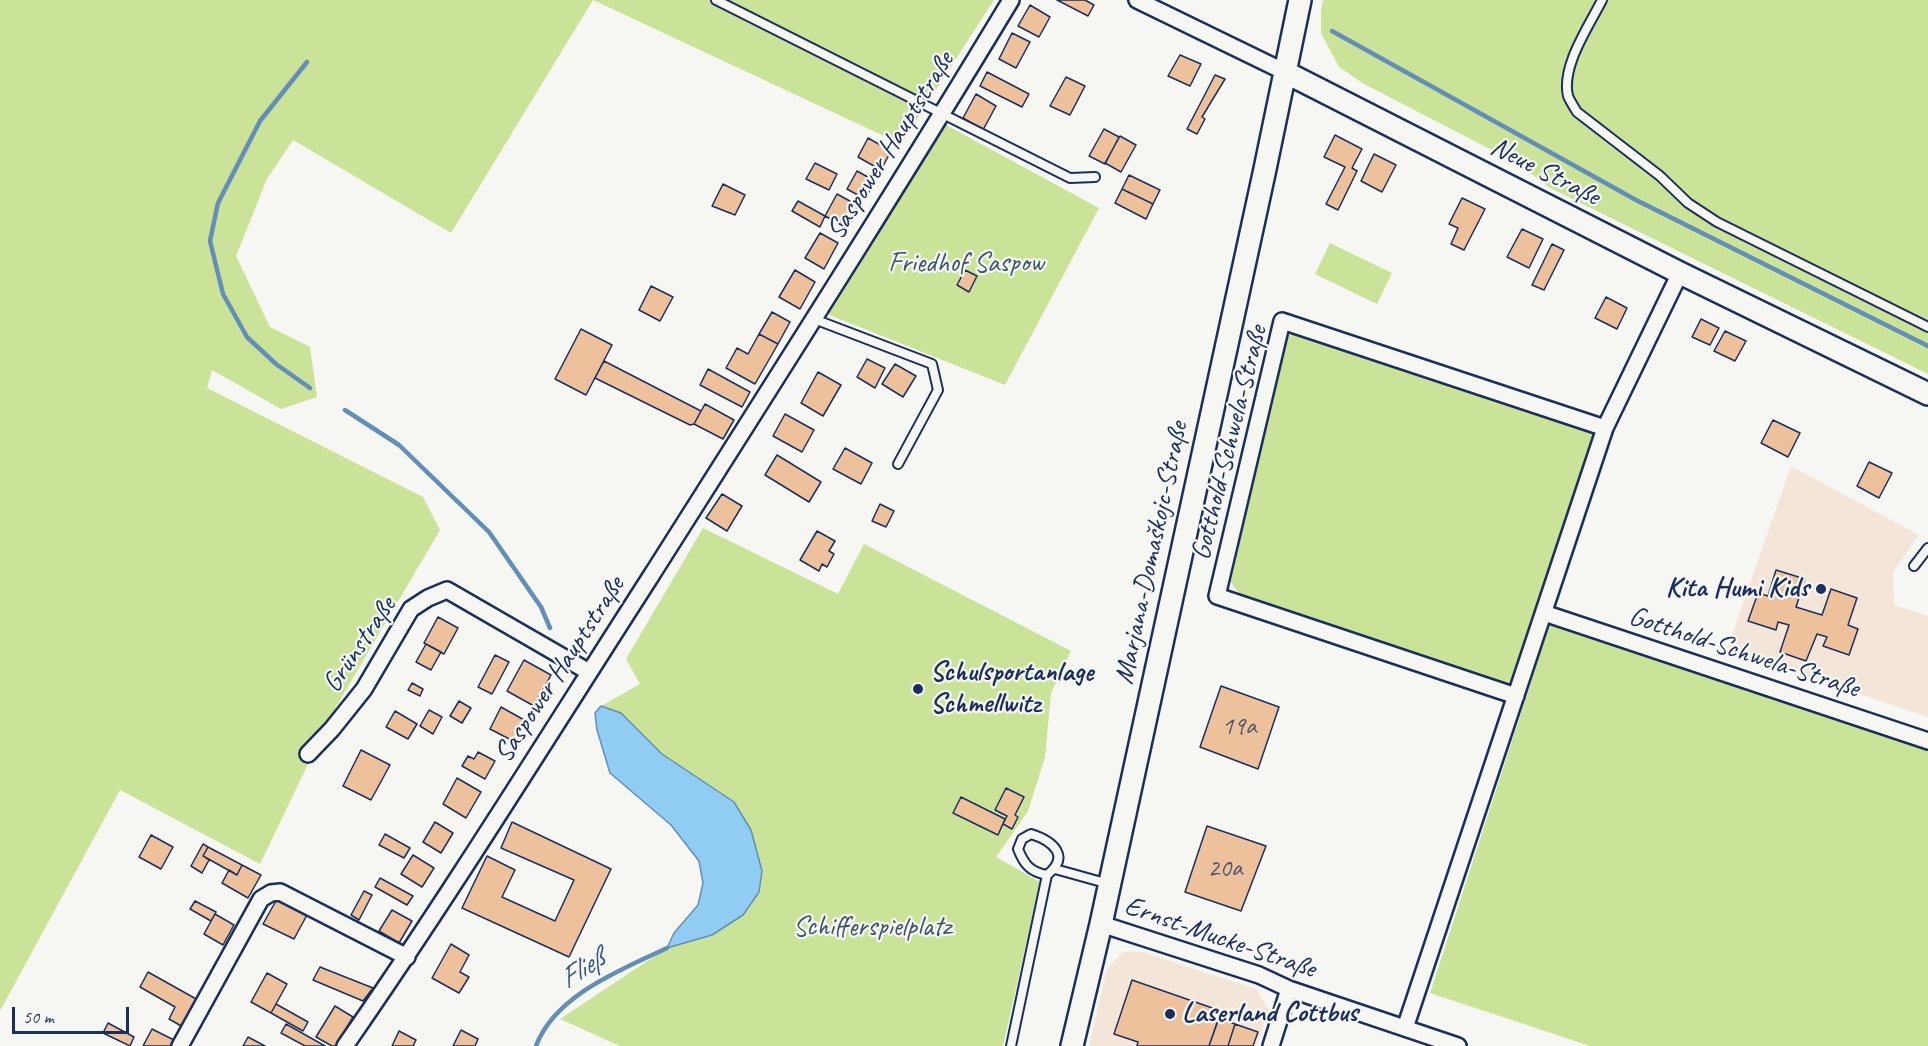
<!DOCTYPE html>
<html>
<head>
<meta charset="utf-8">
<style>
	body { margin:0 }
	#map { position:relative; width:1928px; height:1046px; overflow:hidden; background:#f6f6f2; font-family:Caveat,sans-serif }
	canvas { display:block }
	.scale { position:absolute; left:12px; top:1007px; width:117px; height:27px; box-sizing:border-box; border:3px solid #1b2f5e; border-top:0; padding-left:8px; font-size:18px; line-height:21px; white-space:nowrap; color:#1b2f5e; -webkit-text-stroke:4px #f6f6f2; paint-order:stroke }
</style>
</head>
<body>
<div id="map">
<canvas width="1928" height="1046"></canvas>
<div class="scale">50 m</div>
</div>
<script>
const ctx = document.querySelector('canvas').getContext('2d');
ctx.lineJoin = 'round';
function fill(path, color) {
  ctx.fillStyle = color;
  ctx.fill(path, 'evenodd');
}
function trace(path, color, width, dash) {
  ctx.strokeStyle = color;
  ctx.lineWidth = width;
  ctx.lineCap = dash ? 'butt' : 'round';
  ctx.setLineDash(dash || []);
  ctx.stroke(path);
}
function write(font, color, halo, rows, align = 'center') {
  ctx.font = font + ' Caveat,sans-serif';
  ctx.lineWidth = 4.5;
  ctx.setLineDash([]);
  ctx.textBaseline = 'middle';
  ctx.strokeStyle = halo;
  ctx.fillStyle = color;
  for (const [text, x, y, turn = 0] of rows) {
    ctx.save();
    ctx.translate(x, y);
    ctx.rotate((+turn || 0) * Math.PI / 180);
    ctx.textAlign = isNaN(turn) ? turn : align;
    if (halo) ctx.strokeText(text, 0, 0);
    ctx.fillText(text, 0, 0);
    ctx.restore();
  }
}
fill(new Path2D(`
	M1791,466L1919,535L1893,572L1894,605L1928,616V717L1727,649Z
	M1124,951L1143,952L1256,989L1269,1010L1256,1046H1089L1107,969Z`), '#f3e6d8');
fill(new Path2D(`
	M0,0H994L901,144L593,0L451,233L293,140L267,179L236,256L270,327L310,347L317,397L281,409L212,370L207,388L423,497L440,530L333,712L260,864L120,790L0,1011Z
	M1323,0H1928V374L1550,188L1519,164L1364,84L1339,67L1321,33V10Z
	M946,125L1099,208L1005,385L827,314Z
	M1330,243L1392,273L1377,304L1315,274Z
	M1300,332L1598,431L1510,687L1241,597L1231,582L1284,342L1289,335Z
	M703,528L838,594L864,544L1071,651L1051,693L1045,757L1028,811L996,857L1040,882L1003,1046H620L560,1019L667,948L712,935L759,892L762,871L751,830L734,802L662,754L621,713L601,706L640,684L626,659Z
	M1550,624L1928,749V1046H1590L1430,993Z`), '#cae399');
const water = new Path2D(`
	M601,706L621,713L662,754L734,802L751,830L762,871L759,892L743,915L712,935L667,948L674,933L698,905L703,883L699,861L671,825L610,773L597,730L595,713Z`);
fill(water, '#91cdf2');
trace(water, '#628eb7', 1.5);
trace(new Path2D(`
	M1332,31L1636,200L1928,346
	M307,62L260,121L218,203L210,241L223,294L247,337L276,364L310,388
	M345,410L399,445L489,532L541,607L550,628
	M536,1046C555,995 621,970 667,948`), '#628eb7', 4.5);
const building = new Path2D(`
	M1057,0H1085L1094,5L1088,16Z
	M1030,5L1050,17L1039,37L1018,26Z
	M1012,33L1030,42L1016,68L999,59Z
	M1180,55L1201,64L1190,86L1168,76Z
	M987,72L1029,94L1022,107L980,86Z
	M1215,75L1225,79L1202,117L1205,119L1197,134L1187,129Z
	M1066,77L1085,86L1070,115L1050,106Z
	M976,94L996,106L983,130L963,118Z
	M1104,129L1119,137L1105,164L1089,156Z
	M1335,135L1362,149L1352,168L1357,171L1338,210L1326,204L1345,167L1324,157Z
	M1120,136L1136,145L1121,172L1105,163Z
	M868,138L891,151L881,170L858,157Z
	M1374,154L1396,165L1382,192L1361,181Z
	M815,163L837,174L829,190L806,179Z
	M857,171L875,181L865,199L847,189Z
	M1129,175L1160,190L1153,204L1122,189Z
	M723,184L745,195L735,215L712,206Z
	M1122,189L1153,204L1146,219L1115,203Z
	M837,194L859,206L847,228L825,216Z
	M1462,198L1485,209L1464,250L1451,244L1458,228L1449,224Z
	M798,201L825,216L820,227L792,211Z
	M1522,229L1543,239L1529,268L1507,257Z
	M820,233L838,243L824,269L805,258Z
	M1552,244L1564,250L1544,290L1532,285Z
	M795,270L815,282L800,309L779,297Z
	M965,270L977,276L969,292L957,285Z
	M651,286L673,297L660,321L639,310Z
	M1606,297L1627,308L1617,329L1595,318Z
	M772,312L790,322L778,344L759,334Z
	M1701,319L1719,328L1710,345L1692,337Z
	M581,329L612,345L586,395L555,379Z
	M1725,331L1746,341L1735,361L1714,351Z
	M759,334L778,344L755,384L726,368L737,348L748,354Z
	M867,359L885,368L875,388L857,377Z
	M604,361L701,411L694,424L690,425L595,378Z
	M895,364L916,376L903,397L882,384Z
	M708,369L750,392L742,407L700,385Z
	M818,372L841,385L823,416L801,403Z
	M705,404L734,420L723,439L694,424Z
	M785,414L814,430L802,452L773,436Z
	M1773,420L1800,433L1788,457L1761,443Z
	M845,448L872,463L861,484L833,469Z
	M777,455L821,482L809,502L765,475Z
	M1869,462L1892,473L1879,498L1857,486Z
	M722,494L742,506L727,531L706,518Z
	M880,504L894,511L886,527L872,521Z
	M817,531L835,541L829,551L834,554L827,567L822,564L819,571L800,560Z
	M1776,570L1805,579L1796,607L1822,615L1831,589L1857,598L1848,625L1858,629L1849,655L1823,646L1827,637L1817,634L1806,661L1780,652L1789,625L1778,622L1776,630L1748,621L1758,593L1768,596Z
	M438,617L458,628L444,654L424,643Z
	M426,644L441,652L431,670L416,662Z
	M495,655L509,662L492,694L478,687Z
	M524,660L551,675L534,706L507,691Z
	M412,683L423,689L420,696L408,690Z
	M1221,686L1279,707L1258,769L1200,747Z
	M459,701L471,708L462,723L450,716Z
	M501,707L526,721L515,742L490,729Z
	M429,710L442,717L433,734L420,726Z
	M395,711L417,724L408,739L386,727Z
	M361,750L390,765L371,800L343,786Z
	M478,752L495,761L485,779L462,766L468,756L474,759Z
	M457,778L481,792L466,818L443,804Z
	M1006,788L1024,797L1015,815L1018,817L1012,829L1003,824L1007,816L995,810Z
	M961,797L1005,819L998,835L953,813Z
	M435,822L453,833L441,853L423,842Z
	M512,822L611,869L569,957L462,908L487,856L515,870L502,897L555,921L574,880L501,848Z
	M1207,826L1266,846L1241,911L1185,892Z
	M385,834L410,848L404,858L379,845Z
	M151,835L173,847L161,869L139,857Z
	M203,844L208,847L203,856L209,860L202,873L191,866Z
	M208,847L242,865L237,875L203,856Z
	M413,855L434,868L422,887L401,874Z
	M242,865L261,875L248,898L222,883L229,870L237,875Z
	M380,878L413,896L407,905L375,887Z
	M364,891L372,895L359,920L351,915Z
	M277,899L307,915L294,939L263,924Z
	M195,901L216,912L211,921L190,909Z
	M392,910L412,921L399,943L379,931Z
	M215,914L234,925L223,945L204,934Z
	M451,944L469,955L460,972L469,977L459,993L432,978Z
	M320,967L373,988L363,1001L313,980Z
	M148,972L198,1000L183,1027L169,1019L175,1007L140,987Z
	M267,973L287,984L271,1013L251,1002Z
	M1132,980L1221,1011L1209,1046H1137L1138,1042L1114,1034Z
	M276,1004L308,1022L303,1031L271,1013Z
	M335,1006L353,1017L336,1046H332L316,1037Z
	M1219,1018L1235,1024L1228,1046H1209Z
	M108,1023L134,1037L130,1046L103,1033Z
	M286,1024L325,1046H305L281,1033Z
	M1235,1024L1258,1032L1253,1046H1228Z
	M152,1029L176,1041L173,1046H143Z
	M461,1030L478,1039L475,1046H453Z
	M399,1031L416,1040L413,1046H392Z
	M248,1037L265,1046H243Z`);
fill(building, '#edc19c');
trace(building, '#1b2f5e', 1.5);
const lane = new Path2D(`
	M716,0L1070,178L1095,177
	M1602,0C1589,26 1561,66 1568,96C1570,101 1574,107 1577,112L1660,176L1688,203L1717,222L1928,327
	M814,319L932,364L938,390L898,464
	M1914,566L1928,548
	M1055,869L1109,884
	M1011,1046L1047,875C1071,856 1053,841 1031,834L1022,839L1018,849C1024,864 1030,872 1047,875`);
const street = new Path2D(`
	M1137,0L1285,72
	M1544,613L1928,741
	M1516,696L1217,596L1282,321L1605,428
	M308,754L332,729L364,689L411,609L428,598L447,590L589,672
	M1101,924L1259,975L1289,989L1458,1046
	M1405,1028L1605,428L1680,273
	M180,1046L261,899L271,893L280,892L407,957
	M345,1046C452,892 550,733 651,576C772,385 894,194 1011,0
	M1271,1046L1289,989`);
const secondary = new Path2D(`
	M1285,72L1680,273L1928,394
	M1072,1046L1101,924L1265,169L1300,0`);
trace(lane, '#1b2f5e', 12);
trace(street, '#1b2f5e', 20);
trace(secondary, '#1b2f5e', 26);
trace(lane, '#f6f6f2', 8);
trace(street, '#f6f6f2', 15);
trace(secondary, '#f6f6f2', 21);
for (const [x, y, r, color] of [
	[1821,589,6,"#1b2f5e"],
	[918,689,6,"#1b2f5e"],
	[1170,1014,6,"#1b2f5e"]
]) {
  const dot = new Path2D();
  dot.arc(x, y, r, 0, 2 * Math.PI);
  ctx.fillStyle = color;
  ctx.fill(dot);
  trace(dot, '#f6f6f2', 2);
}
write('26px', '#50546e', null, [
	["19a",1239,727],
	["20a",1225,869]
]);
write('28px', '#1b2f5e', '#f6f6f2', [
	["Saspower Hauptstraße",891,146,-58],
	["Neue Straße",1545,172,27],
	["Gotthold-Schwela-Straße",1230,443,-76],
	["Marjana-Domaškojc-Straße",1152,553,-78],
	["Grünstraße",360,645,-56],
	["Gotthold-Schwela-Straße",1744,653,18],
	["Saspower Hauptstraße",560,670,-57],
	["Ernst-Mucke-Straße",1220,938,19]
]);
write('28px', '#3e536a', '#f6f6f2', [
	["Friedhof Saspow",966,264],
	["Schifferspielplatz",872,928]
]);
write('bold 28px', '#1b2f5e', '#f6f6f2', [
	["Kita Humi Kids",1809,589,"right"],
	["Schulsportanlage",930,673],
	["Schmellwitz",930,705],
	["Laserland Cottbus",1182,1014]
], 'left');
write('italic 30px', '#385683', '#f6f6f2', [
	["Fließ",582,970,-33]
]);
</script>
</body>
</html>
